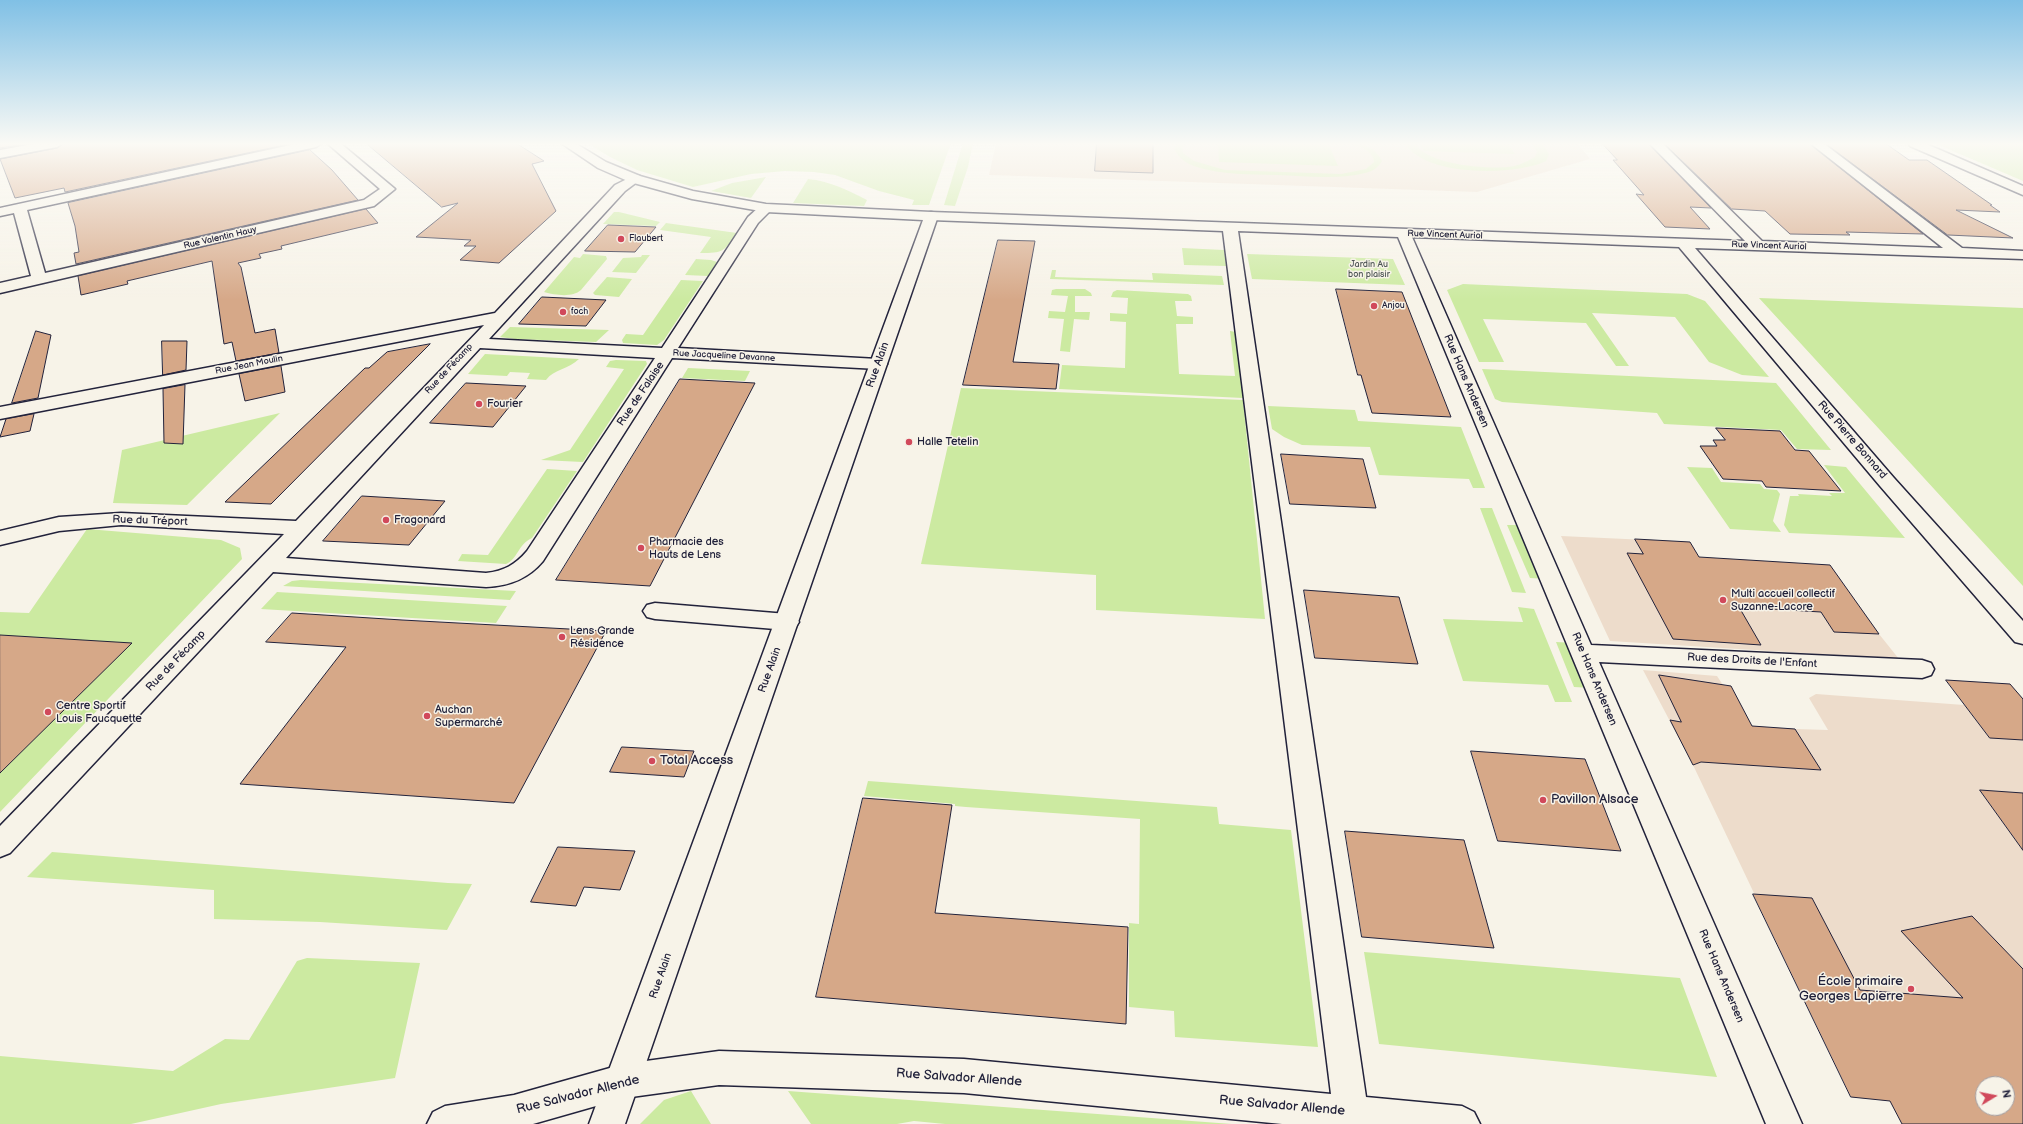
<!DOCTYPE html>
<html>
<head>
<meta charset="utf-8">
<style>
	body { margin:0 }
	#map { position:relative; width:2023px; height:1124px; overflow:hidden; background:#f7f3e8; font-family:"Balsamiq Sans",sans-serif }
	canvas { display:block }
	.north { position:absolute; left:1975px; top:1076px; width:40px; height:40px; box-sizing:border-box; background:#f7f3e8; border:1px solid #a29fa3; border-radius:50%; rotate:80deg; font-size:11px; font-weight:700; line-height:16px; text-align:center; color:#22223b }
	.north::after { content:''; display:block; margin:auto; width:14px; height:18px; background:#d1495b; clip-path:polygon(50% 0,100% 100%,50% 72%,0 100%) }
</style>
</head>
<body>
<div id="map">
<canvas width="2023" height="1124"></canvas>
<div class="north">N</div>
</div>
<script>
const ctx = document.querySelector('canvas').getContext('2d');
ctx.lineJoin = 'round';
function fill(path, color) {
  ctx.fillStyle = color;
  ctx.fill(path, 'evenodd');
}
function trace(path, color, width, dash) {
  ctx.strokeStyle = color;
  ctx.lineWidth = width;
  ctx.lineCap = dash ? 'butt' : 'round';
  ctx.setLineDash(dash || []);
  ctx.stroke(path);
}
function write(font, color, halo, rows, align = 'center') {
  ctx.font = font + ' "Balsamiq Sans",sans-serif';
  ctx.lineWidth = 3;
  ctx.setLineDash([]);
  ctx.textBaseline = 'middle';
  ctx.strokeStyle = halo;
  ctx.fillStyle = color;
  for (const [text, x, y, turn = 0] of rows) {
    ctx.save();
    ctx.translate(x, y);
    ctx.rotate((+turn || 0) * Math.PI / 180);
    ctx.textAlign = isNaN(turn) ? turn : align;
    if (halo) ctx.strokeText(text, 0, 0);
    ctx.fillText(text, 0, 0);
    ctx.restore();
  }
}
fill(new Path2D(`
	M996,143H1577L1590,159L1477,192L989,175Z
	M1561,536L1690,542L1701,561L1830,565L1879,634L1899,659L1610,641Z
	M1643,670L1717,676L1723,685L1731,686L1752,726L1795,729L1828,730L1809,698L1816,694L1964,705L1946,680L2010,684L2023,699V1124H1902L1890,1101L1851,1097L1693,765ZM1983,1084H2007V1108H1983Z`), '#eddccb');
fill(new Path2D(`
	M587,143H951L929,205H912L914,200L879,191L835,175L814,172L785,171L751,174L693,187L637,170L610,157Z
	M963,143H973L968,167L955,206L944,205Z
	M1179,143H1187L1182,148L1183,153L1194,161L1225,170L1341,174L1366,169L1374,162C1373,150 1359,146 1348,143C1362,143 1375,147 1382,161C1378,168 1373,171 1365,173C1337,180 1306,176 1276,175C1250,174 1222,175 1197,167C1187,164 1178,158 1174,148Z
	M1218,143H1328L1338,166L1219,162Z
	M1405,143H1415C1427,165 1485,169 1508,167C1518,166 1526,162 1535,157L1537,152L1532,143H1542L1549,154L1546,161C1515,176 1424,177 1405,143Z
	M1419,143H1507L1515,154L1424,151Z
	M1934,143H2023V181Z
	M766,177L751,198L711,191L732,183Z
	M808,179C830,181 847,190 867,200L864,206L793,203Z
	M614,212H619L660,222L656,226L603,224Z
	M666,223L737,233C723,252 724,253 700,253L711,237L660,230Z
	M1182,248L1224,250L1226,266L1184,265Z
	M583,254L606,256L607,259L581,290C572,298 555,295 544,292L574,257L580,258Z
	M1247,254L1393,259L1405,285L1252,279Z
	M642,255H650L636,273L612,272L623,258L641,257Z
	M696,259L711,260L717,262L708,276L685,275Z
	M1052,270H1056L1055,277L1153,280L1152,273L1222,276L1224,285L1050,279Z
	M607,277L632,279L619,297L595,295L593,293Z
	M681,280L703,281L664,340L657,345L623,343L622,340L626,334L643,335Z
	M1463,284L1687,294L1705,301L1769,377L1742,375L1709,362L1675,317L1592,313L1629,366H1616L1586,323L1483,319L1504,362H1479L1447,290Z
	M1056,289H1085L1091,293L1092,296H1075V312H1090L1089,320L1074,319L1070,352L1060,351L1064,319L1048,318L1049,311L1065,312L1068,296L1051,295L1052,290Z
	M1117,290L1188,294L1191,296L1192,301H1175L1177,316L1193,317V324H1176L1179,374L1235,376L1230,331L1236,332L1243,398L1059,389L1062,365L1125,368L1126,322L1110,321V313L1127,314L1128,298L1111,297L1113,292Z
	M1759,298L2023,308V586Z
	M510,327L609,330L596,342L515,339L500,337Z
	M485,354L579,359C569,369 554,369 546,380L527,379L530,373L510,372L507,376L468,374Z
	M616,360L646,361L647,364L583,462L541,460L570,450L624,369L606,367L610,361Z
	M688,368L750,371L745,381L682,378Z
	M1482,369L1776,383L1831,450L1797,449L1781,430L1664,424L1657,413L1502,402L1495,399Z
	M961,388L1243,400L1265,619L1096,610V575L921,564Z
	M1268,406L1355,410L1358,421L1461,427L1485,488H1473L1469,479L1379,475L1370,447L1302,445L1284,437L1272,429Z
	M280,413L187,505L113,503L122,450Z
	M1824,465L1846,467L1905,538L1789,533L1784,525L1790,496H1799L1798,494L1832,496L1829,493H1845Z
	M1687,467L1712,468L1721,482L1760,484L1764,489L1777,490L1780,494L1773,521L1781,532L1730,529Z
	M547,469L577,471L532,538C518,544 518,559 506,564L458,561L462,554L488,555Z
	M1480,508H1492L1526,593L1512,592Z
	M1507,525H1523L1547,579L1530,578Z
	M87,529L221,540L240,548L242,559L0,812V612L29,613Z
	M301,580L516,591L510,600L283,586L292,581Z
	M277,592L507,606L496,623L261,609Z
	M1518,607L1534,609L1572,702H1555L1548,685L1463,681L1443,619L1523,622Z
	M1556,642L1574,643L1593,688L1574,687Z
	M868,781L1217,807L1219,824L1291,830L1318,1047L1175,1037L1174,1011L1129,1007V923L1139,924L1140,819L966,807L955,806V804L864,796Z
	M52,852L448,883L472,884L447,930L320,922L214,919V890L27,877Z
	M1364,952L1680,978L1717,1077L1379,1044Z
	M307,958L420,963L395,1078L221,1104L131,1124H0V1056L173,1071L225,1039L249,1040L297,961Z
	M691,1091L711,1124H640L664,1100Z
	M788,1091L1232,1124H945L914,1121L897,1124H811Z`), '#cceaa1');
const building = new Path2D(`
	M0,143H32L0,148Z
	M64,143H294L65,192L64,188L15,198L0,159L57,148Z
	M366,143H516L544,161L532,164L556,211L499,263L460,260L476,246H464L471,240L416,237L458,203L442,207Z
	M1097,143H1153V173L1095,171Z
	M1602,143H1648L1711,208L1690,207L1710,229L1665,227L1636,194L1644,195L1613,160H1617Z
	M1664,143H1809L1923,234L1846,232L1850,235L1790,234L1765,211L1732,209Z
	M1825,143H1885L1909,160H1927L1992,205H1990L2000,212L1956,210L2013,238L1948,235Z
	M310,150L332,170L358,200L76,264L74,253L79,252L75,226L68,203Z
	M366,209L378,223L281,246L282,249L259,254L261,258L238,263L241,267L255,333L275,329L279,353L236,361L232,342L224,344L212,261L127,281L128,284L81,295L78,276Z
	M608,225L656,227L635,252L585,251Z
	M998,240L1035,241L1013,362L1059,364L1056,389L963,385Z
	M1336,289L1402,292L1451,417L1372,413L1361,375H1358Z
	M542,297L606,300L586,326L519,324Z
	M36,331L51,335L38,398L12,403Z
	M162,341H187L186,370L163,375Z
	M430,344L271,504L225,502L365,368H369L387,352Z
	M281,366L285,392L245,401L239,374Z
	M680,379L755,383L650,586L556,580Z
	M466,383L526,386L493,427L430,423Z
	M185,385L183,444L164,443L163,389Z
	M34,414L30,431L0,437L6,419Z
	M1716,428L1780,431L1795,450L1809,451L1841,491L1766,487L1762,481L1723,479L1700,446H1717L1713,440H1725Z
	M1281,454L1363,459L1376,508L1290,504Z
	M362,496L445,501L409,545L323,541Z
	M1635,539L1690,542L1699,557L1830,565L1879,634L1834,632L1821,612L1739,607L1761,645L1673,639L1627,553L1643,554Z
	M1304,590L1399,597L1418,664L1315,658Z
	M292,613L402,620L606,631L514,803L240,784L346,647L266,642Z
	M0,635L132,643L0,773Z
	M1659,675L1731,686L1752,726L1795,729L1821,770L1701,762L1693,765L1670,720L1681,722Z
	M1946,680L2010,684L2023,699V740L1990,738Z
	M622,747L694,751L684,777L610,772Z
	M1471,751L1585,759L1621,851L1498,841Z
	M1980,790L2023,793V850Z
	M863,798L952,805L935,913L1128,927L1126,1024L816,997Z
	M1345,831L1464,840L1494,948L1362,937Z
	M558,847L635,851L620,890L584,887L576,906L531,902Z
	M1753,894L1812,898L1860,990L1963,998L1901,931L1972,916L2023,969V1124H1902L1890,1101L1851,1097ZM1983,1084H2007V1108H1983Z`);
fill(building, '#d6a888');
trace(building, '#22223b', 1);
const street = new Path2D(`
	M39,143H63L57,147L0,158V150Z
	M300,143H322L316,147L27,210L45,273L364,200L380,189L327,143H340L395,189L374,206L0,293V283L31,276L14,213L0,216V208Z
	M1649,143H1662L1762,241L1943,248L1810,143H1823L1962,248L2023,251V259L1695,248L1894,478L2023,621V644L2015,642L1880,486L1679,247L1412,237L1591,645L1922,660L1931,663L1934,669L1931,675L1922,678L1599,662L1802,1124H1766L1398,237L1238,231L1366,1097L1462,1106L1474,1112L1480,1124H1282L964,1093L719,1085L624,1098L533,1124H427L433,1112L445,1106L514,1095L624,1064L719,1051L964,1059L1331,1094L1223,231L931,220L926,219L924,216L926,213L931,212L1745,241Z
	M1908,143H1924L2023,186V195L1910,146Z
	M635,175L640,176L641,179L625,191L489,339L662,348L748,217C755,211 761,203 771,205L773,208L758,223L678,348L878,359L884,360L887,364L884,368L878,369L672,358L543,561C528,579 509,586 486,587L273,572L10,853L0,857V826L284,534L121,525L59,531L0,545V531L59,517L121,513L296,521L484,325L0,419V407L495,313L615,185ZM480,348L655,358L527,551C515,565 504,571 486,573L286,558Z
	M655,603L787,614L795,616L799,622L795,628L787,630L655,619L647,617L643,611L647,605Z`);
const secondary = new Path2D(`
	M561,143H575L606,162L640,176L693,191L766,204L931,212L936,213L938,216L625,1124H589L923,220L766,212L692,199L630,182L598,168Z`);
trace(street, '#22223b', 3);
trace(secondary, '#22223b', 3);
fill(street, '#f7f3e8');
fill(secondary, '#f7f3e8');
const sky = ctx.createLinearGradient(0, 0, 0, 300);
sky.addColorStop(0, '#80c0e5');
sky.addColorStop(0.48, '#fbfaf5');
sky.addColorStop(1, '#fbfaf500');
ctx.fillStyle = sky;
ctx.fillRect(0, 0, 2023, 300);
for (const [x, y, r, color] of [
	[621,239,4,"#d1495b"],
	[1374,306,4,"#d1495b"],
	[563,312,4,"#d1495b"],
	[479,404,4,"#d1495b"],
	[909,442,4,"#d1495b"],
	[386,520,4,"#d1495b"],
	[641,548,4,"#d1495b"],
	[1723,600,4,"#d1495b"],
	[562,637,4,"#d1495b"],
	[48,712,4,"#d1495b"],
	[427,716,4,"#d1495b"],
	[652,761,4,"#d1495b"],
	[1543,800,4,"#d1495b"],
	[1911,989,4,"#d1495b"]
]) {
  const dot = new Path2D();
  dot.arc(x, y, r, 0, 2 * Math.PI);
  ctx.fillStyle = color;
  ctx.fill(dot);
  trace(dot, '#f7f3e8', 1.5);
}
write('9px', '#22223b', '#f7f3e8', [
	["Rue Vincent Auriol",1445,235,2],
	["Rue Valentin Hauy",220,238,-13],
	["Rue Vincent Auriol",1769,246,2],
	["Rue Jacqueline Devanne",724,356,3],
	["Rue Jean Moulin",249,365,-11],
	["Rue de Fécamp",449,369,-47]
]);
write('9px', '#22223b', '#f7f3e8', [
	["Flaubert",629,239],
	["Anjou",1382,306],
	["foch",571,312]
], 'left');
write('9px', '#4c5454', '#f7f3e8', [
	["Jardin Au",1369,265],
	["bon plaisir",1369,275]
]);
write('11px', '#22223b', '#f7f3e8', [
	["Rue Alain",878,365,-70],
	["Rue Hans Andersen",1466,381,67],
	["Rue de Falaise",641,394,-56],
	["Rue Pierre Bonnard",1852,440,49],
	["Rue du Tréport",150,521,2],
	["Rue de Fécamp",176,661,-46],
	["Rue des Droits de l'Enfant",1752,661,3],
	["Rue Alain",770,670,-70],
	["Rue Hans Andersen",1594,679,67],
	["Rue Alain",661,976,-71],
	["Rue Hans Andersen",1721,976,67]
]);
write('11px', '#22223b', '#f7f3e8', [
	["Fourier",487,404],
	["Halle Tetelin",917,442],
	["Fragonard",394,520],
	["Pharmacie des",649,542],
	["Hauts de Lens",649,555],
	["Multi accueil collectif",1731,594],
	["Suzanne-Lacore",1731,607],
	["Lens Grande",570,631],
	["Résidence",570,644],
	["Centre Sportif",56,706],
	["Louis Faucquette",56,719],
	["Auchan",435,710],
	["Supermarché",435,723]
], 'left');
write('13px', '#22223b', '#f7f3e8', [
	["Total Access",660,761],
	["Pavillon Alsace",1551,800],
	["École primaire",1903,982,"right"],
	["Georges Lapierre",1903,997,"right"]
], 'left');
write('13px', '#22223b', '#f7f3e8', [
	["Rue Salvador Allende",959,1078,4],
	["Rue Salvador Allende",578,1095,-14],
	["Rue Salvador Allende",1282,1106,5]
]);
</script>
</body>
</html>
